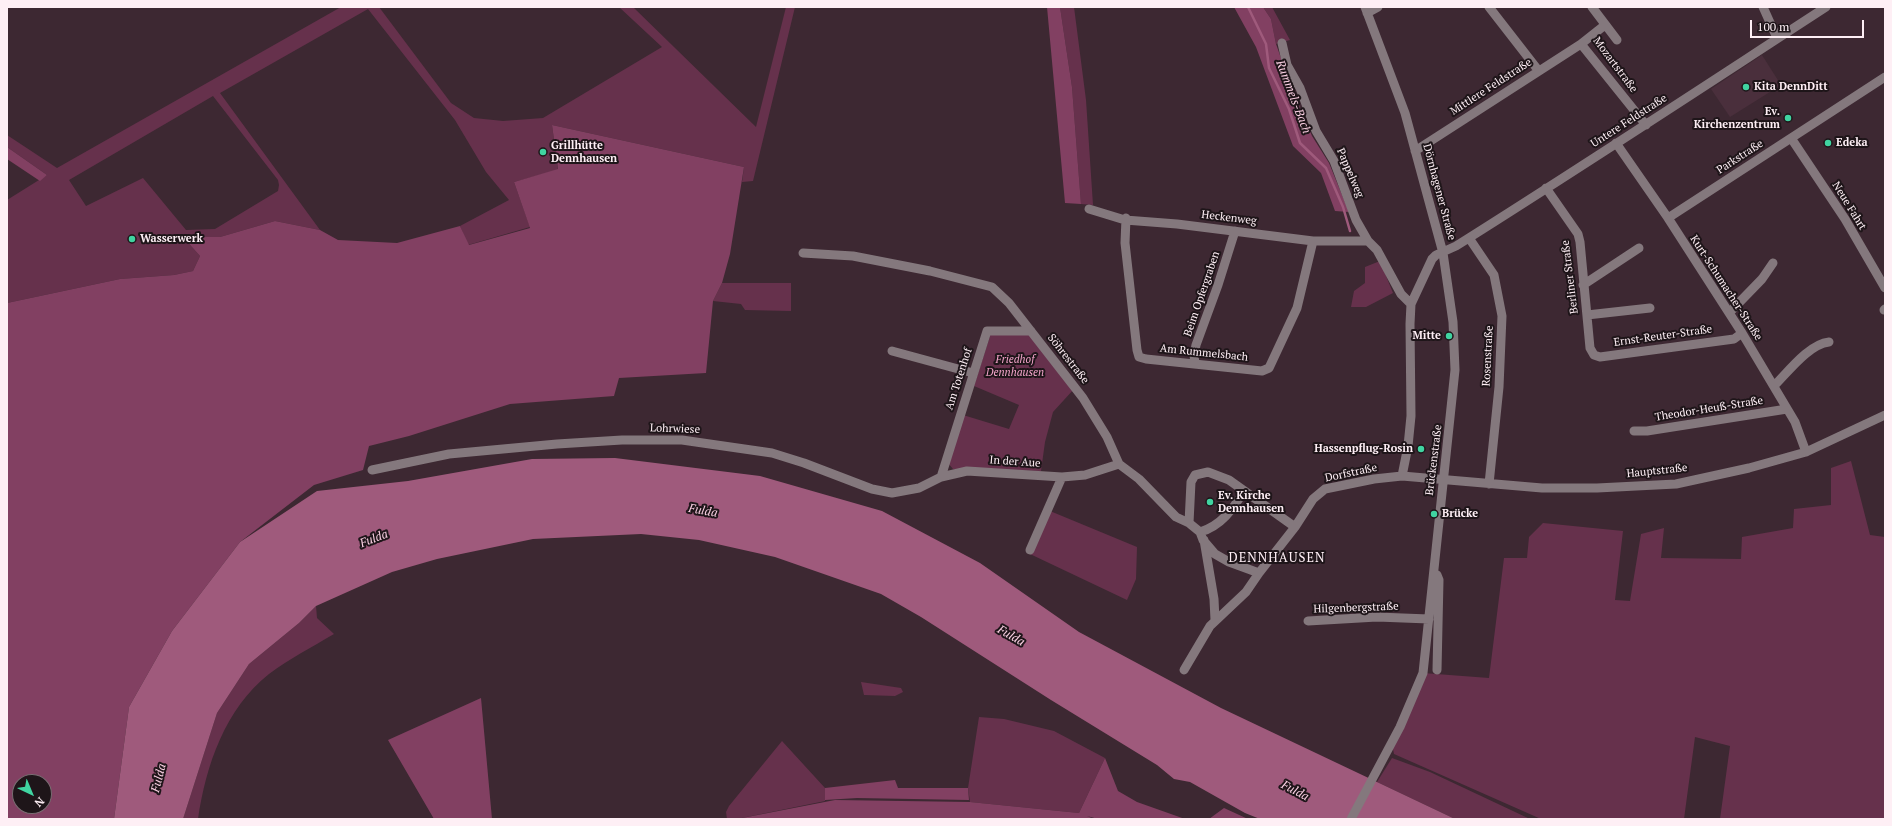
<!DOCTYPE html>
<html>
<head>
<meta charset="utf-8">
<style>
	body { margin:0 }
	#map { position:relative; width:1892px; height:826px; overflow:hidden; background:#3d2832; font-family:"PT Serif",serif }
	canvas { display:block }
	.frame { position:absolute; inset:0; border:8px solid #feeff5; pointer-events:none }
	.north { position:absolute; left:12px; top:774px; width:40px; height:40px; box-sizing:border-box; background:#1e1519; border:1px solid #786c71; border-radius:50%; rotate:136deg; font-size:11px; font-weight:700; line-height:16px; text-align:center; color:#feeff5 }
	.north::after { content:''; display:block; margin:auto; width:14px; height:18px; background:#40d4a1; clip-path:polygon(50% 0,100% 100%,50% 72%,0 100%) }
	.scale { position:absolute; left:1750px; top:20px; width:114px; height:18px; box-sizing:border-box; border:2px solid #feeff5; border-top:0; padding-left:5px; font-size:12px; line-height:14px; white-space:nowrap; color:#feeff5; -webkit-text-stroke:3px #1e1519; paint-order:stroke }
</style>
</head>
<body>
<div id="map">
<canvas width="1892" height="826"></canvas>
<div class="frame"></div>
<div class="north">N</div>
<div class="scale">100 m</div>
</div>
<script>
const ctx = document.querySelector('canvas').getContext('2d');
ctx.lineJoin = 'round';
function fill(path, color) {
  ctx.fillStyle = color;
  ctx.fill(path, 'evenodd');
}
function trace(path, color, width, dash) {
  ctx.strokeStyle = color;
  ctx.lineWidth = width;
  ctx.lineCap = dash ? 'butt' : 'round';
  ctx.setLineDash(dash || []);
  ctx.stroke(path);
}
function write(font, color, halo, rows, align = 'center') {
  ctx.font = font + ' "PT Serif",serif';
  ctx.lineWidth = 4;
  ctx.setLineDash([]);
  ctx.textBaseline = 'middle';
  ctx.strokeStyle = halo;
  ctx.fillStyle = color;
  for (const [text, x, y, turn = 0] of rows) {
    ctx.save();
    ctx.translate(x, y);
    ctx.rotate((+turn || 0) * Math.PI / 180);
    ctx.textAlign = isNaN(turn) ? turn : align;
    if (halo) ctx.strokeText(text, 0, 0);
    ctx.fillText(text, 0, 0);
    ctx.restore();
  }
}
fill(new Path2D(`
	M1762,55L1781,85L1730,117L1711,89Z`), '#4a2f3c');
fill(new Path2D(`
	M341,7H379L451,103L474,118L503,121L543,118L662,47L619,7H633L756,127L786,7H795L753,181L742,182L744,167L552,125L558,170L514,182L530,227L468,245L460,226L509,200L486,172L455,120L368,9L220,93L320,230L275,221L220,237H183L200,256L193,271L174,275L120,279L7,303V200L47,175L7,147V135L57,168ZM213,96L278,180L279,185L278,191L215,229L186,230L143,178L86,206L69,180Z
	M1060,7H1074L1086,100L1093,205L1081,204L1072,87Z
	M1263,7H1272L1290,40L1276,44L1271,19Z
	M1380,261L1393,293L1366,307H1351L1354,291L1365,283V267Z
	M722,283H791V311L745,310L741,304L713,301Z
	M991,333H1030L1074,389L1053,412L1045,442L1041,471L953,469L948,463L963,415L1009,429L1019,405L974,386Z
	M1851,461L1870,535L1885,537V819H1720L1730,746L1695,737L1684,819H1541L1394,754L1392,744L1423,673L1489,678L1504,558H1527L1529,537L1543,523L1623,531L1615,600L1630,601L1641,534L1664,528L1661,558L1741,559L1742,537L1793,528L1794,509L1831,505V468Z
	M1050,511L1137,547L1136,579L1127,600L1030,554Z
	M316,606L317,618L334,634C312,647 289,659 269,674C225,709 206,765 198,819H183L217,713L249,664L299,623Z
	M861,682L901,688L903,692L895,696L864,695Z
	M979,717L1004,719L1054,731L1105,758L1079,813L970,802L968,788Z
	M782,741L825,788V801L737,819H727L726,812L729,806Z
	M1392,758L1430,772L1530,819H1455L1377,782Z`), '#66314c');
fill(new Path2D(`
	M1047,7H1060L1072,87L1081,204L1065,203Z
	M1234,7H1263L1271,19L1276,44L1291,86L1312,136L1329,163L1349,212L1335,211L1321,173L1293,146L1256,47Z
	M552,125L744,167L730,254L722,283L713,301L706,373L619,378L614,396L510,404L409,436L369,446L363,470L314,485L240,542L172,631L129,707L114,819H7V303L120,279L174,275L193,271L200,256L183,237H220L275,221L320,230L338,240L397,243L460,226L469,245L530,228L514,182L558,169ZM20,782H44V806H20Z
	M7,147L47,175L40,181L7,159Z
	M481,698L492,819H434L388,740Z
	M1105,758L1118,791L1137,802L1185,819H1098L1087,816L1094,819H737L835,800L970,802L1079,813Z
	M895,780L898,788H968L969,800L857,798L825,800V788Z
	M1224,808L1248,819H1209Z`), '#824062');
fill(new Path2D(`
	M615,458L760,476L882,511L980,563L1079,632L1221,708L1455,819H1260L1245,813L1190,782L1174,779L1157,765L1051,700L921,617L881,594L775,557L699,540L641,534L533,539L437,559L392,572L316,606L299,623L249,664L217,713L183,819H114L129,707L172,631L240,542L317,491L408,481L532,459Z`), '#9f5a7c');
trace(new Path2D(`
	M1248,7L1266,44L1269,68L1289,109L1300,143L1326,168L1343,207L1350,231`), '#9f5a7c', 2.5);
trace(new Path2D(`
	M1489,7L1538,70
	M1592,7L1617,40
	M1763,7L1777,38
	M1367,13L1378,7
	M1282,43L1287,65L1300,88L1316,131L1334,161L1356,220L1368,241L1377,250L1401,294L1411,304
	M1581,44L1646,125
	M1791,138L1845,219L1885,288
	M1616,143L1668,218L1742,333L1795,422L1806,452
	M1415,151L1581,44L1605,25
	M1546,188L1578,234L1580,242L1590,348L1594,355L1600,357L1734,339L1742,333
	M1089,209L1125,220L1177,224L1313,241H1368
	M1126,218L1125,243L1137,350L1139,357L1146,359L1262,371L1269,368L1297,308L1313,241
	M1668,218L1885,77
	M1469,238L1494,275L1502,316L1499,387L1489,484
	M803,253L853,256L930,271L992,287L1009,303L1083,398L1107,437L1119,464L1139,479L1176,517L1189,523L1200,532L1203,540L1215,554L1229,562L1259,573
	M1583,285L1639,248
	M1884,310L1885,309
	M1729,313L1762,279L1773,263
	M1587,315L1650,308
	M892,351L973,373
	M1195,364L1194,355L1196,345L1218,285L1235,231
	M1774,386C1788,372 1809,344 1829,342
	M1634,431H1647L1787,409
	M372,470L449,454L557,444L622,440H682L772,453L804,463L872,489L892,493L919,488L941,477L967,471L1062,477
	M1402,476L1408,446L1411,416L1410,324L1411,304L1432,259L1436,255L1456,246C1580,168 1703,87 1826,7
	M941,477L987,331H1031
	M1189,523L1191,482L1195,475L1208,472L1229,480L1295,527
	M1200,532C1221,526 1233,509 1244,491
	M1204,540L1214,599L1215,620
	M1030,550L1062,477L1085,475L1119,464
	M1437,575L1439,580L1437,670
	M1308,621L1377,617L1429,619
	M1184,670L1210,626L1246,592L1259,573L1295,527L1313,499L1325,489L1374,479L1402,476L1542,488H1597L1676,484L1749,468L1806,452L1885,415
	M1351,819L1400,727L1423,673L1455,370L1453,322L1443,253L1405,113L1365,7`), '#84787d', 9);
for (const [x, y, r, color] of [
	[1746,87,4,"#40d4a1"],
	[1788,118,4,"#40d4a1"],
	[1828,143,4,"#40d4a1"],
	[543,152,4,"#40d4a1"],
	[132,239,4,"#40d4a1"],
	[1449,336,4,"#40d4a1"],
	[1421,449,4,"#40d4a1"],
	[1210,502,4,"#40d4a1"],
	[1434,514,4,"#40d4a1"]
]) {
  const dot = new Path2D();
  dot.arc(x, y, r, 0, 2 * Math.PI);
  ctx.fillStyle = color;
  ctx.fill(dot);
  trace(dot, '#1e1519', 1.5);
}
write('11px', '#feeff5', '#1e1519', [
	["Mozartstraße",1615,65,53],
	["Mittlere Feldstraße",1491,87,-33],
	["Untere Feldstraße",1629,121,-33],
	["Parkstraße",1740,157,-33],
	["Pappelweg",1350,173,67],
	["Dörnhagener Straße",1439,192,75],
	["Neue Fahrt",1849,206,58],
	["Heckenweg",1229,218,7],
	["Berliner Straße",1570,277,-97],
	["Kurt-Schumacher-Straße",1726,288,57],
	["Beim Opfergraben",1202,294,-71],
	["Ernst-Reuter-Straße",1663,336,-8],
	["Am Rummelsbach",1204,353,6],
	["Rosenstraße",1488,356,-87],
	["Söhrestraße",1068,359,52],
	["Am Totenhof",959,379,-72],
	["Theodor-Heuß-Straße",1709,409,-9],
	["Lohrwiese",675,429,2],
	["Brückenstraße",1434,460,-83],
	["In der Aue",1015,462,4],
	["Hauptstraße",1657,471,-6],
	["Dorfstraße",1351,473,-12],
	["Hilgenbergstraße",1356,608,-2]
]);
write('bold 11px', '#feeff5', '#1e1519', [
	["Kita DennDitt",1754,87],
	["Ev.",1780,112,"right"],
	["Kirchenzentrum",1780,125,"right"],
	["Edeka",1836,143],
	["Grillhütte",551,146],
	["Dennhausen",551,159],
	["Wasserwerk",140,239],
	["Mitte",1441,336,"right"],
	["Hassenpflug-Rosin",1413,449,"right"],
	["Ev. Kirche",1218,496],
	["Dennhausen",1218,509],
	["Brücke",1442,514]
], 'left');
write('italic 11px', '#f5a6cc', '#1e1519', [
	["Friedhof",1015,360],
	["Dennhausen",1015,373]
]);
write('italic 12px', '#fad0e3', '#1e1519', [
	["Rummels-Bach",1293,97,69],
	["Fulda",703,511,10],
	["Fulda",374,539,-21],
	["Fulda",1011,636,30],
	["Fulda",159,778,-76],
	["Fulda",1295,791,28]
]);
ctx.letterSpacing = '1px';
write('13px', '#feeff5', '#1e1519', [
	["DENNHAUSEN",1277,558]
]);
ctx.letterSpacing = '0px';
</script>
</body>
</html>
